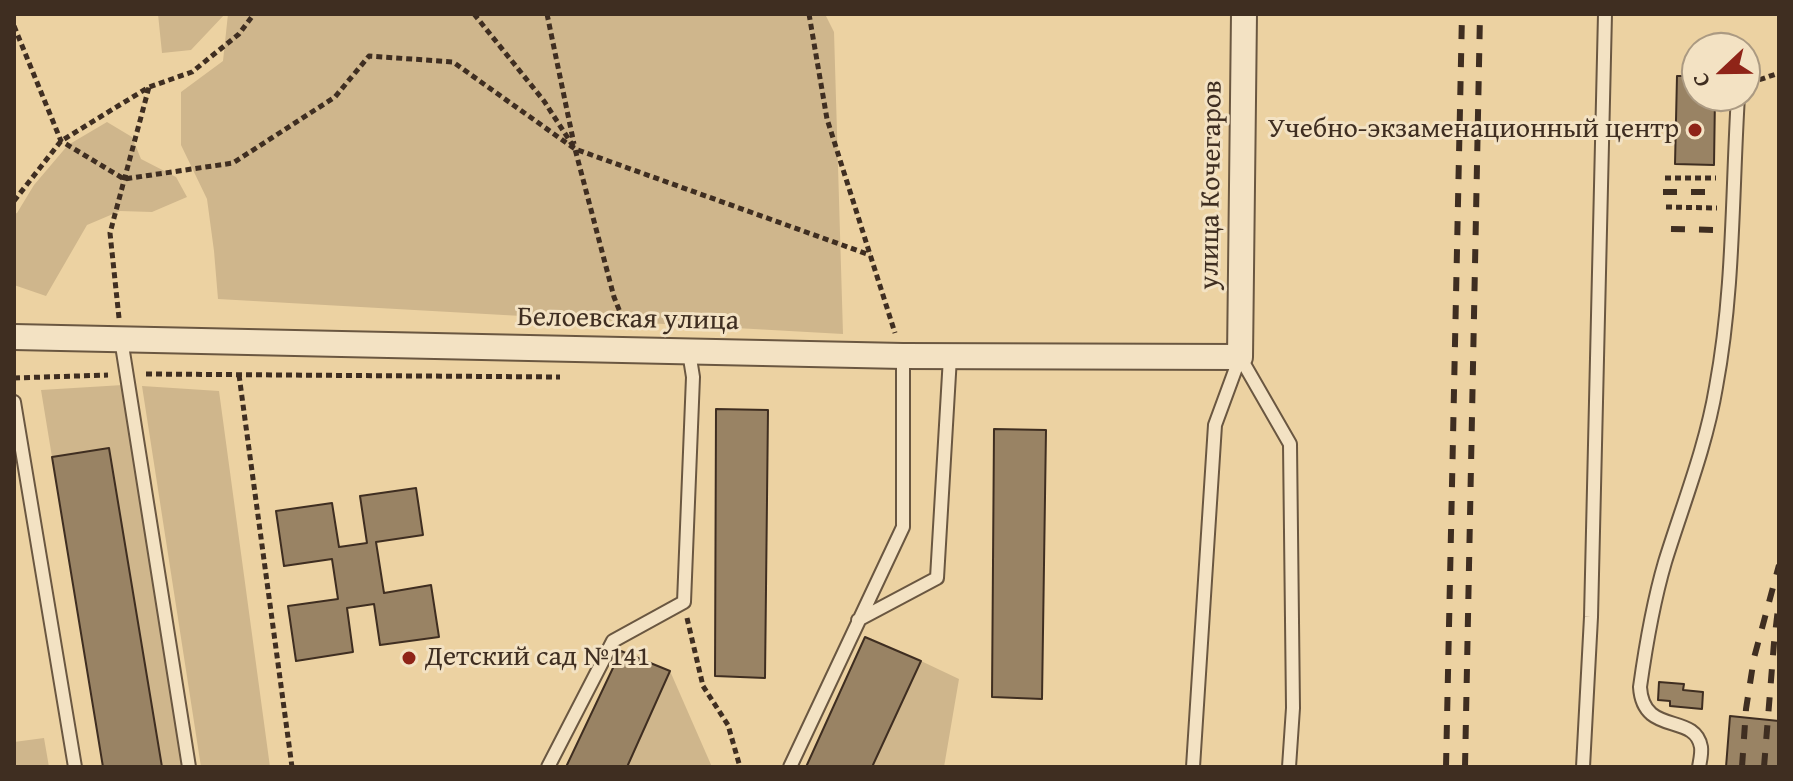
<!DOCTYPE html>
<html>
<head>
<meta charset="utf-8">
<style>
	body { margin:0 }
	#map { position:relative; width:1793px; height:781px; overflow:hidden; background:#ecd2a2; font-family:"Gentium Book Plus",serif }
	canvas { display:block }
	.frame { position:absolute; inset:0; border:16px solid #3f2e21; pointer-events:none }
	.north { position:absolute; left:1681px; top:32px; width:80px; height:80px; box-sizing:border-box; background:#f3e2c3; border:2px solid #ab9a82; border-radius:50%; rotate:248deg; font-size:22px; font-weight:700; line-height:32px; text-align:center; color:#3f2e21 }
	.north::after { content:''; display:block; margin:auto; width:28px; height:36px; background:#8f2418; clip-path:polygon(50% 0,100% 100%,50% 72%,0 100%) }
</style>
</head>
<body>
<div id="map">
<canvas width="1793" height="781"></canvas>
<div class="frame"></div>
<div class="north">С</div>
</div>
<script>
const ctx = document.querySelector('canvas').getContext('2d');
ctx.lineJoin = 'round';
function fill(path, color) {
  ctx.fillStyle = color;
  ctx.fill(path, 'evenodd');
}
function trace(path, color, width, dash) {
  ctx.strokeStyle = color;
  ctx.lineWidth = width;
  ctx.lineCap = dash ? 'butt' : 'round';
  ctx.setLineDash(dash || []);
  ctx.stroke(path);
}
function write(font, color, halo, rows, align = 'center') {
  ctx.font = font + ' "Gentium Book Plus",serif';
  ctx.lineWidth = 6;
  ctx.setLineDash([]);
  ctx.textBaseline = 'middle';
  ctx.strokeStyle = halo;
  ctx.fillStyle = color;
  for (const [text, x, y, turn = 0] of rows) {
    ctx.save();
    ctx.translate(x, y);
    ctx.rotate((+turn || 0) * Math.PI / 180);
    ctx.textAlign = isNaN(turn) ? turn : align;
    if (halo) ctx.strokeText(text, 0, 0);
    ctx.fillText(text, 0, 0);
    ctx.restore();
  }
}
fill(new Path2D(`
	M158,14H225L191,50L162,53Z
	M228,14H825L834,32L843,334L218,299L214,251L207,199L181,145V92L223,61Z
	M107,122L132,137L141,159L176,177L187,197L152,212L120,211L87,225L46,296L14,285V214L17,213L34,185L68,145Z
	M123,385L183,767H162L109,449L52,457L41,390Z
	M142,386L219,391L270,767H201Z
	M921,661L959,679L944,767H872Z
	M670,671L712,767H627Z
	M44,738L49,767H14V742Z`), '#cfb68c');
const building = new Path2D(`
	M1677,76H1697V96H1715L1714,165L1675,164Z
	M716,409L768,410L765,678L715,676Z
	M994,429L1046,430L1042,699L992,697Z
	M109,448L162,767H103L52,457Z
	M416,488L423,535L376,542L384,593L431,585L439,637L380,645L374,604L347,608L353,652L296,661L288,606L338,599L332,559L284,566L276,511L332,503L339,547L367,543L360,496Z
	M865,637L921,661L872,767H806Z
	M621,651L670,671L627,767H566Z
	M1659,682L1684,684L1683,690L1703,692L1702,709L1670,706V701L1658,700Z
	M1730,716L1779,721V767H1726Z`);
fill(building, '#998364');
trace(building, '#3f2e21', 2);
const service = new Path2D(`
	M121,339L189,767
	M1240,357L1290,444L1293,708L1289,767
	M14,402L75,767
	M858,620L937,578L950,357
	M548,767L613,641L684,602L693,377L689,352
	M790,767L903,527V356
	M1193,767L1215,425L1240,357
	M1583,767L1591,617L1605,14
	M1699,767C1700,761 1702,753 1701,747C1695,712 1643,737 1640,687C1646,644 1653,603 1665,562C1683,504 1706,447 1716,387C1734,291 1732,193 1738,96`);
const minor = new Path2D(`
	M14,337L903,356L1240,357L1244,14`);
trace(service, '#6a5741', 16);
trace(minor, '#6a5741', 28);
trace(new Path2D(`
	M474,14L544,101L575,149L614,297L626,327
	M547,14L574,144
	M809,14L827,119L895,333
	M14,26L61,141L124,179L233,163L335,97L369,56L453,62L575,149L870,255
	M1750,83L1779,73
	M1665,178H1716
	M14,201L61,141L149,87L192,72L239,34L254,14
	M1666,207L1717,208
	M119,318L110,233L149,87
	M146,374L560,377
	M239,375L292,767
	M14,378L108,375
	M687,618L703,686L728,725L740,767`), '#3f2e21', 5, [6, 4]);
trace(service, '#f3e2c3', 12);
trace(minor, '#f3e2c3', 24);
trace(new Path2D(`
	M1663,192H1709
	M1671,229L1717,230
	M1446,767L1462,14
	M1465,767L1480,14
	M1742,767L1746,709L1754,658L1779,565
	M1764,767L1774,643L1779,600`), '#3f2e21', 6, [14, 14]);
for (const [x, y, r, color] of [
	[1695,130,8,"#8f2418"],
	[409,658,8,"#8f2418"]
]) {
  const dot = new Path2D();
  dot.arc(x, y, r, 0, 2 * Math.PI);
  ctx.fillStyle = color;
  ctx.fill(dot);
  trace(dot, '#f3e2c3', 3);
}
write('28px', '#3f2e21', '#f3e2c3', [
	["Учебно-экзаменационный центр",1679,130],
	["Детский сад №141",425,658,"left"]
], 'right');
write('28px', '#3f2e21', '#f3e2c3', [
	["улица Кочегаров",1212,185,-89],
	["Белоевская улица",628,320,1]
]);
</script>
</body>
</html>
